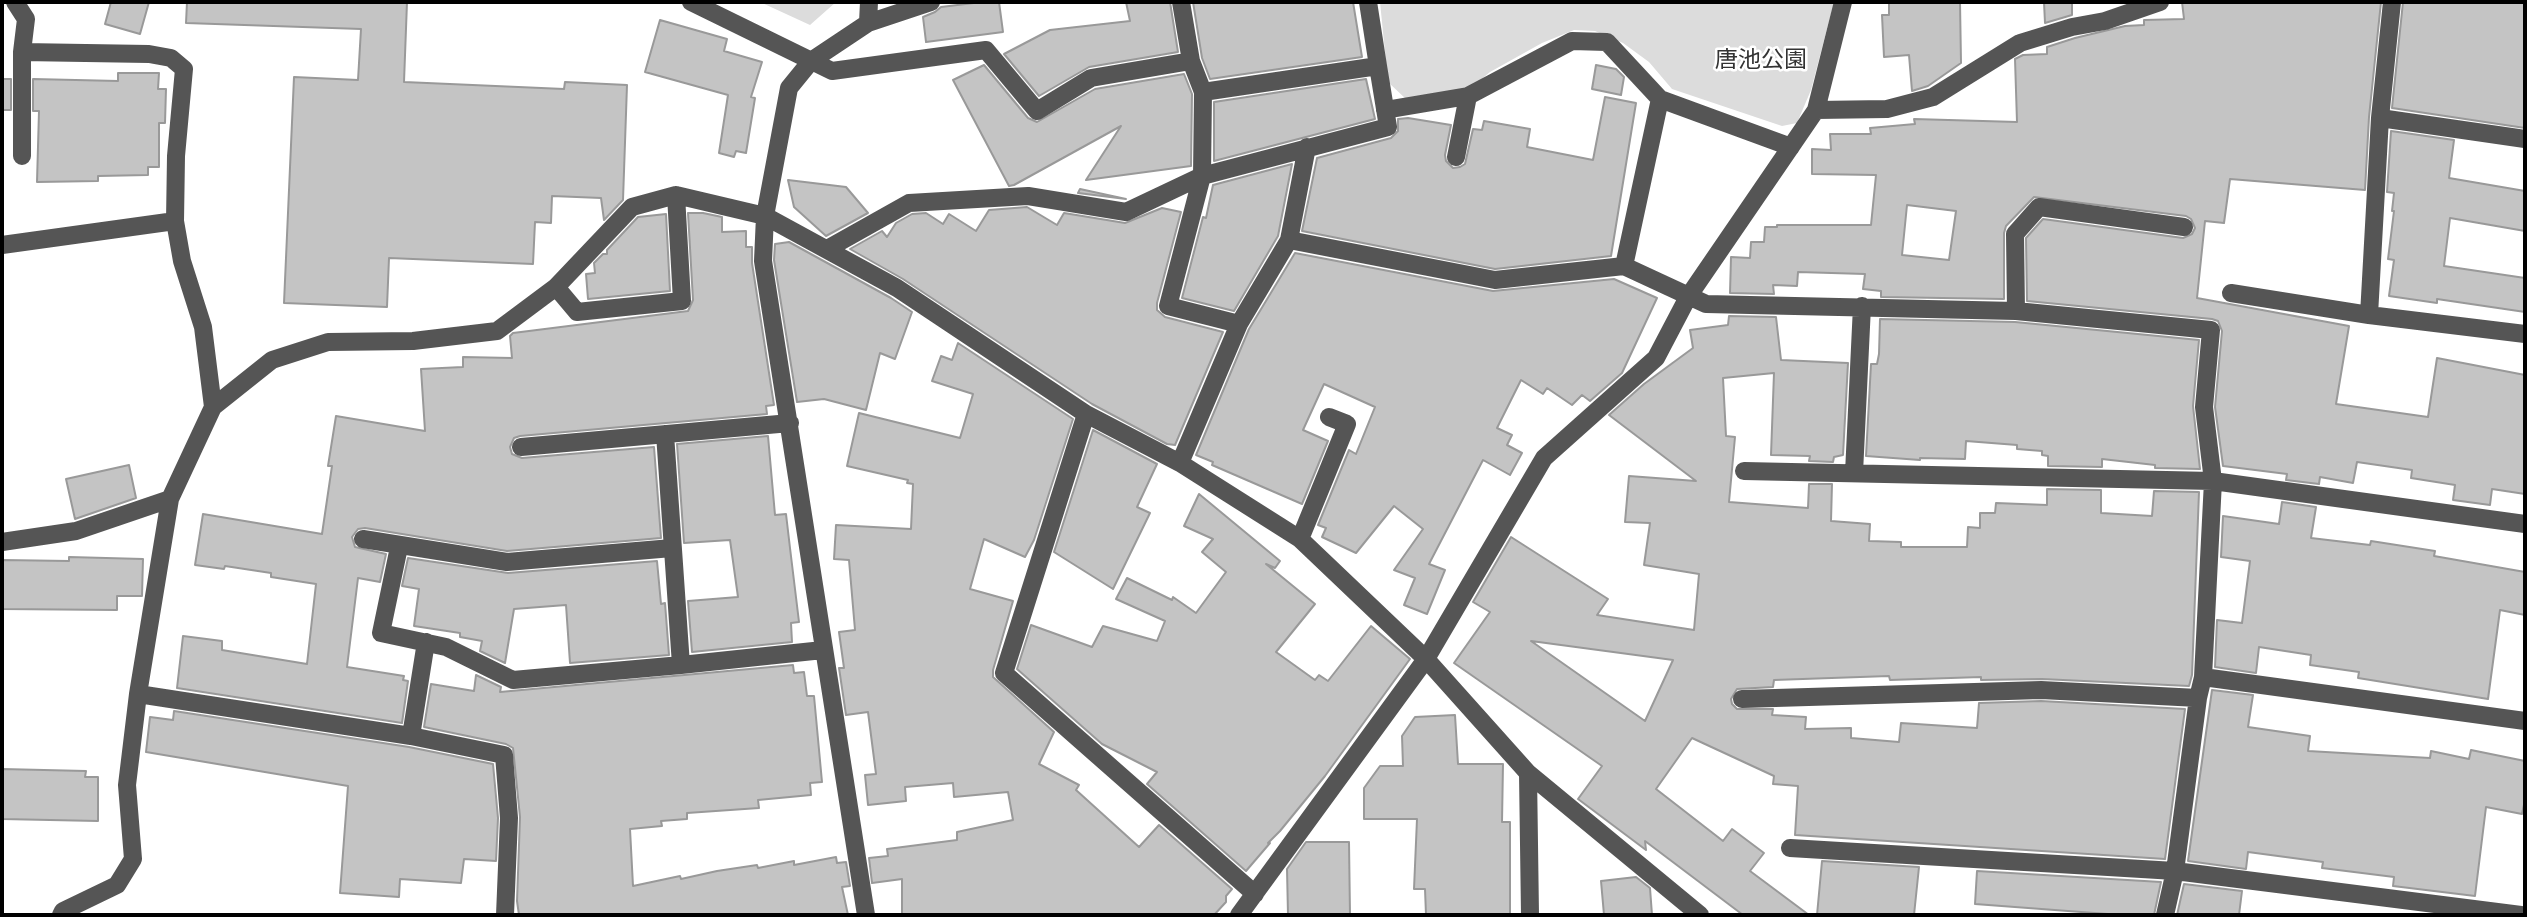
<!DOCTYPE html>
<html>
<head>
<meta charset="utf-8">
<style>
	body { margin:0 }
	#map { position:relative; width:2527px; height:917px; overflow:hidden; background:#fff; font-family:Raleway,sans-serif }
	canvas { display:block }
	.frame { position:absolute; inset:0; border:4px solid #000; pointer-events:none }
</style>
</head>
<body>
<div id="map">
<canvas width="2527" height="917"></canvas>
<div class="frame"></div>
</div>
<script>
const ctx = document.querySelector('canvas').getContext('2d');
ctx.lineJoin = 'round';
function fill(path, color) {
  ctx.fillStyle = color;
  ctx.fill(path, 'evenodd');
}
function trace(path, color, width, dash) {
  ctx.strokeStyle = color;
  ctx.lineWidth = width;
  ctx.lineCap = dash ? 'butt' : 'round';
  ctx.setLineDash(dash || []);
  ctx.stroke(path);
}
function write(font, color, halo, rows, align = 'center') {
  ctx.font = font + ' Raleway,"Noto Sans JP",sans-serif';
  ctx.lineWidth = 5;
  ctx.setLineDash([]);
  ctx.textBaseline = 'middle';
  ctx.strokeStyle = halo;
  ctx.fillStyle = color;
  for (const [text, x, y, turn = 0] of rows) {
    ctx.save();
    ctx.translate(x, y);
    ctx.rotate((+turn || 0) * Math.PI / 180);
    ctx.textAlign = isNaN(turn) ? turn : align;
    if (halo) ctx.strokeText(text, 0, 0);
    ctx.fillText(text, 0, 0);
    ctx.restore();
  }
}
fill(new Path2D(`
	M760,2H836L810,25Z
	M1380,2H1834L1811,90L1797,123L1782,126L1672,89L1649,62L1623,43L1595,31L1574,30L1542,43L1490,72L1472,87L1407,100L1388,82Z`), '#dcdcdc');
const building = new Path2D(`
	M111,2H149L140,34L105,24Z
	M187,2H407L404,82L564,89L565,82L627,85L623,200L604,220L601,198L552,196L551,223L535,222L533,264L389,258L387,307L284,303L294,77L358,80L361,29L186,23Z
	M982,2H999L1003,32L926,42L923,17L935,12L941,7Z
	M1126,2H1170L1178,52L1089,67L1039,96L1004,54L1050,30L1130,21Z
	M1193,2H1353L1362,57L1210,79L1202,58Z
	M1889,2H1960L1961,63L1928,86L1912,91L1909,55L1884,57L1882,15H1889Z
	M2044,2H2072V15L2045,23Z
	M2182,2H2381L2369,117L2365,190L2230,179L2224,223L2205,221L2197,298L2349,326L2336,404L2428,417L2437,358L2525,375V494L2492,489L2490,505L2453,500L2455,485L2411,478L2412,470L2357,462L2353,483L2320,477L2319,484L2286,480L2287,474L2223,466L2215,407L2222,331L2218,321L2212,319L2027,301L2026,238L2043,219L2183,238L2192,234L2195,228L2191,219L2186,216L2034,197L2006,226L2004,233V299L1881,297V291L1863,289L1865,274L1798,272L1797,286L1773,285L1774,294L1730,293L1731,257L1750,258L1751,242H1764L1765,227H1777V225H1871L1876,175L1812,174V149L1831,150L1830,134H1871L1870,128L1915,124L1914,119L2017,122L2015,59L2023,55L2047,54V47L2075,38L2125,26L2144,25V20L2184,19ZM1907,205L1956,211L1949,260L1902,255Z
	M2403,2H2525V128L2392,108Z
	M660,20L727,39L724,51L762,62L751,97L755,98L746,153L736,151L734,157L719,153L728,95L645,72Z
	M984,65L1028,118L1037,122L1095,89L1184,74L1192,94L1191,166L1086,180L1121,126L1014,185L1009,186L953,80Z
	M1596,65L1616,69L1624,77L1621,95L1592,89Z
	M118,73H159L158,89H166L165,123H159V167H148V175L98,176V181L37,182L39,111H33V79L118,81Z
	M2,79H11V110H2Z
	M1366,79L1375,119L1214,161V102Z
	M1605,97L1636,103L1611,256L1495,269L1302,231L1317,158L1391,138L1398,131V119L1408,118L1451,125L1445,155L1446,161L1453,168L1460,167L1465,164L1473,129L1482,130L1484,121L1530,129L1527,147L1593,160Z
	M2391,131L2454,140L2449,178L2525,191V231L2450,218L2444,266L2525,278V312L2437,299V303L2389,296L2394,260L2388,259L2394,211H2392L2394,193L2387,192Z
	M1292,164L1278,236L1234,311L1182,298L1203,217L1206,218L1213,185Z
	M788,180L846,187L868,213L826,236L794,207Z
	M1080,189L1126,199L1078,193Z
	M1027,207L1057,225L1064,213L1125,223L1162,208L1181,212L1157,303V310L1165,317L1223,332L1175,445L1167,444L1092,404L903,279L850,249L882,231L887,237L896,223L912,214L926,213L943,224L949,214L976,231L989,210Z
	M688,213H703L722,217V232L746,231V247H752V263L774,405L766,406L767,414L520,436L514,438L510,447L512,454L522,458L654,447L661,538L507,551L365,528L358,529L352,537L355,547L386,554L380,582L358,578L347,667L404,676L403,680L408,681L402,723L177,688L183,636L222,641V650L307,664L316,584L271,577V573L225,566L224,569L195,565L203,514L322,534L332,466H328L336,416L425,431L421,369L463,367V357L512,358L510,336L513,333L688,311L693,300Z
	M666,214L670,291L588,299L586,274L595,273L594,263L603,254H607V250L638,217Z
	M789,242L891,298L912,312L895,359L880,353L866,410L824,399L797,402L774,260L775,244Z
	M1295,253L1493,291L1614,279L1657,298L1622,373L1590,401L1582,395L1572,405L1547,388L1543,394L1521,380L1497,428L1512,435L1507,445L1522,453L1510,475L1483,460L1429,564L1445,570L1427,614L1404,605L1415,578L1394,570L1423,529L1394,506L1356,553L1322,537L1326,528L1318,525L1349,450L1356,454L1375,407L1324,384L1303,430L1328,441L1302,504L1212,465L1213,462L1196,455L1249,329Z
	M1729,316L1776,317L1781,360L1848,363L1843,455L1834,457L1833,462L1809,461L1810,456L1771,455L1774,373L1723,378L1726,436L1735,437L1729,502L1808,508L1809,484H1832L1831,521L1870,524L1869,541L1901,542V547H1967L1968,527L1980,528V513H1995L1996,503L2047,505V489L2101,490V513L2152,516L2154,491L2199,492L2192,675L2189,686L2042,679L1981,680V677L1890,680L1889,676L1774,680L1773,687L1737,689L1731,699L1732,704L1737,709H1773L1772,715L1806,717L1805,729L1851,728V738L1899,742L1901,723L1977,728L1979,703L2041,701L2185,709L2165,859L1795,835L1798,786L1773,784L1774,776L1692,738L1656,789L1723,841L1732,829L1764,853L1750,871L1809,915H1743L1645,841L1646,850L1578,799L1602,766L1454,663L1490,612L1473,602L1511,537L1608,599L1597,615L1694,630L1699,574L1644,565L1650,523L1625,522L1629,476L1696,481L1609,415L1644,384L1693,348L1690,330L1728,325ZM1531,641L1673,660L1645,721Z
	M1880,319L2015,322L2199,340L2193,406L2200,469L2155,468V465L2102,459V467L2048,466V456L2042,455V451L2017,449V445L1966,441L1965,459L1920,458V460L1866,456L1871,364H1877L1879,354Z
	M958,343L1073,419L1034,540L1025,557L984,539L970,589L1013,601L993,670V677L1054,732L1039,764L1079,785L1076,790L1139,847L1159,825L1232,889L1226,896V902L1214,915H902V879L872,883L869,858L888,856L887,849L957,840V832L1013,820L1008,792L954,797L953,783L905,787L906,801L868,805L865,775L876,774L868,712L846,715L839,668H844L839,632L855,630L849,560L834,559L836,525L911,529L913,484L907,483L908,480L847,466L859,413L960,438L973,394L932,381L941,356L952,360Z
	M1093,430L1157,464L1137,507L1150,513L1113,589L1054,552Z
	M768,436L775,515L786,514L790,548L799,622L791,623L792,642L692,652L688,601L738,597L730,540L684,543L677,444Z
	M129,465L136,498L75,519L66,479Z
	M1199,494L1280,561L1275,568L1266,564L1315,604L1276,652L1315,680L1319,675L1328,681L1371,626L1410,659L1325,776L1280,831L1268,843H1270L1246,871L1147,784L1157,772L1102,744L1017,669L1031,625L1092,647L1103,626L1157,641L1165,621L1116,599L1127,578L1172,600L1173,597L1196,613L1226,572L1202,552L1213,539L1184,526Z
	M2282,502L2316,507L2311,538L2370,545L2371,541L2435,551L2434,556L2525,572V615L2500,610L2488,699L2358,678L2359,672L2310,665L2311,655L2259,647L2256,673L2215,667L2217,620L2242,623L2250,561L2221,557L2223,516L2279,524Z
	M69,557L143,559L142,596H117V610L2,609V560L69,561Z
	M408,558L508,573L657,561L661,604L665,603L669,655L570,663L566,605L514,609L505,663L480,651L482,641L460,637V633L414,626L419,589L402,586Z
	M793,665L794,673L804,672L807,696H814L822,782L810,783L811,795L758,800L759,808L687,813V819L661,821L662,826L630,829L633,886L680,876L681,879L717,871L757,865L758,868L794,861V865L836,857L837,863L846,862L850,886L842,887L848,915H519L517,901L520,817L513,748L506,744L424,727L431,684L474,691L476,675L501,687L500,692Z
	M2212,690L2253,695L2248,727L2310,736L2308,751L2430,758L2431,751L2469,759L2471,750L2525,761V800L2522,814L2486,807L2475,896L2393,886L2394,877L2322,868L2323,862L2248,852L2246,869L2188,861Z
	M174,711L409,747L493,764L498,818L496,861L464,859L461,883L400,879L399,897L340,893L348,786L146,752L150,717L173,720Z
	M1455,715L1458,764H1503L1502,822H1510V915H1426L1425,889H1414L1417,819H1364V788L1380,766H1403L1402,736L1415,717Z
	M2,769L86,771L85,777H98V821L2,819Z
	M1306,842H1349L1350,915H1288L1287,869Z
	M1822,861L1919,867L1914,915H1817Z
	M1977,871L2161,882L2154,915H2121L1975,904Z
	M1636,877L1650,888L1652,915H1604L1601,881Z
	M2184,884L2242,891L2239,915H2177Z`);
fill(building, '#c4c4c4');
trace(building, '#999', 2);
trace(new Path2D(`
	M15,2L26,19L22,52L149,54L171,58L184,69L176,156L175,221L182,261L203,327L213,407
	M691,2L832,71L986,50L1037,111L1091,78L1191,61
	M1181,2L1191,61L1203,92L1202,176L1168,306L1239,324
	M1368,2L1378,66
	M868,23L931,2
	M1385,110L1468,96L1572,41L1607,42L1660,99L1791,147
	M1816,110L1887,109L1933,97L2020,43L2072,27L2105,21L2160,2
	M2380,118L2525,139
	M22,156V52
	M1456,157L1468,96
	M1289,240L1495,280L1624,266L1706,304L2016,311L2211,330L2204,407L2213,481L2203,677L2198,698L2175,871L2165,915
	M2,245L175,221
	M827,249L909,203L1028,196L1126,212L1202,176L1388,127L1378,66L1203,92
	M1624,266L1660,99
	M556,287L577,312L682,301L676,195
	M2231,293L2369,315L2525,334
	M2016,311L2015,234L2039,207L2184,227
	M2369,315L2380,118L2392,2
	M1086,414L1004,673L1255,894
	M665,434L681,665
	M521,447L790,423
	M1180,463L1239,324L1289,240L1307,147
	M1744,471L2213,481L2525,524
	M1854,473L1862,306
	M363,539L507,562L672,548
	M1300,539L1347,424L1329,417
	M2,542L76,531L170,499
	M399,547L381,633L446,647L513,680L681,665L823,650
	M2203,677L2525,721
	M138,694L411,736L504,755L509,818L505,915
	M1742,699L2041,690L2198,698
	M411,736L426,642
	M1528,773L1530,915
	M1790,848L2175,871L2521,915
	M61,915L63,911L117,885L133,859L127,785L138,694L170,499L213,407L272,360L328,342L413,341L497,331L556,287L632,207L676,195L765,216L897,288L1086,414L1180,463L1300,539L1426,659L1528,773L1700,915
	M866,915L763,261L765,216L789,88L811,61L868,23L869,2
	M1239,915L1426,659L1544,458L1656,358L1688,297L1816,110L1843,2`), '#555', 18);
write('23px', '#333', '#fff', [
	["唐池公園",1761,60]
]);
</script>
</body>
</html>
